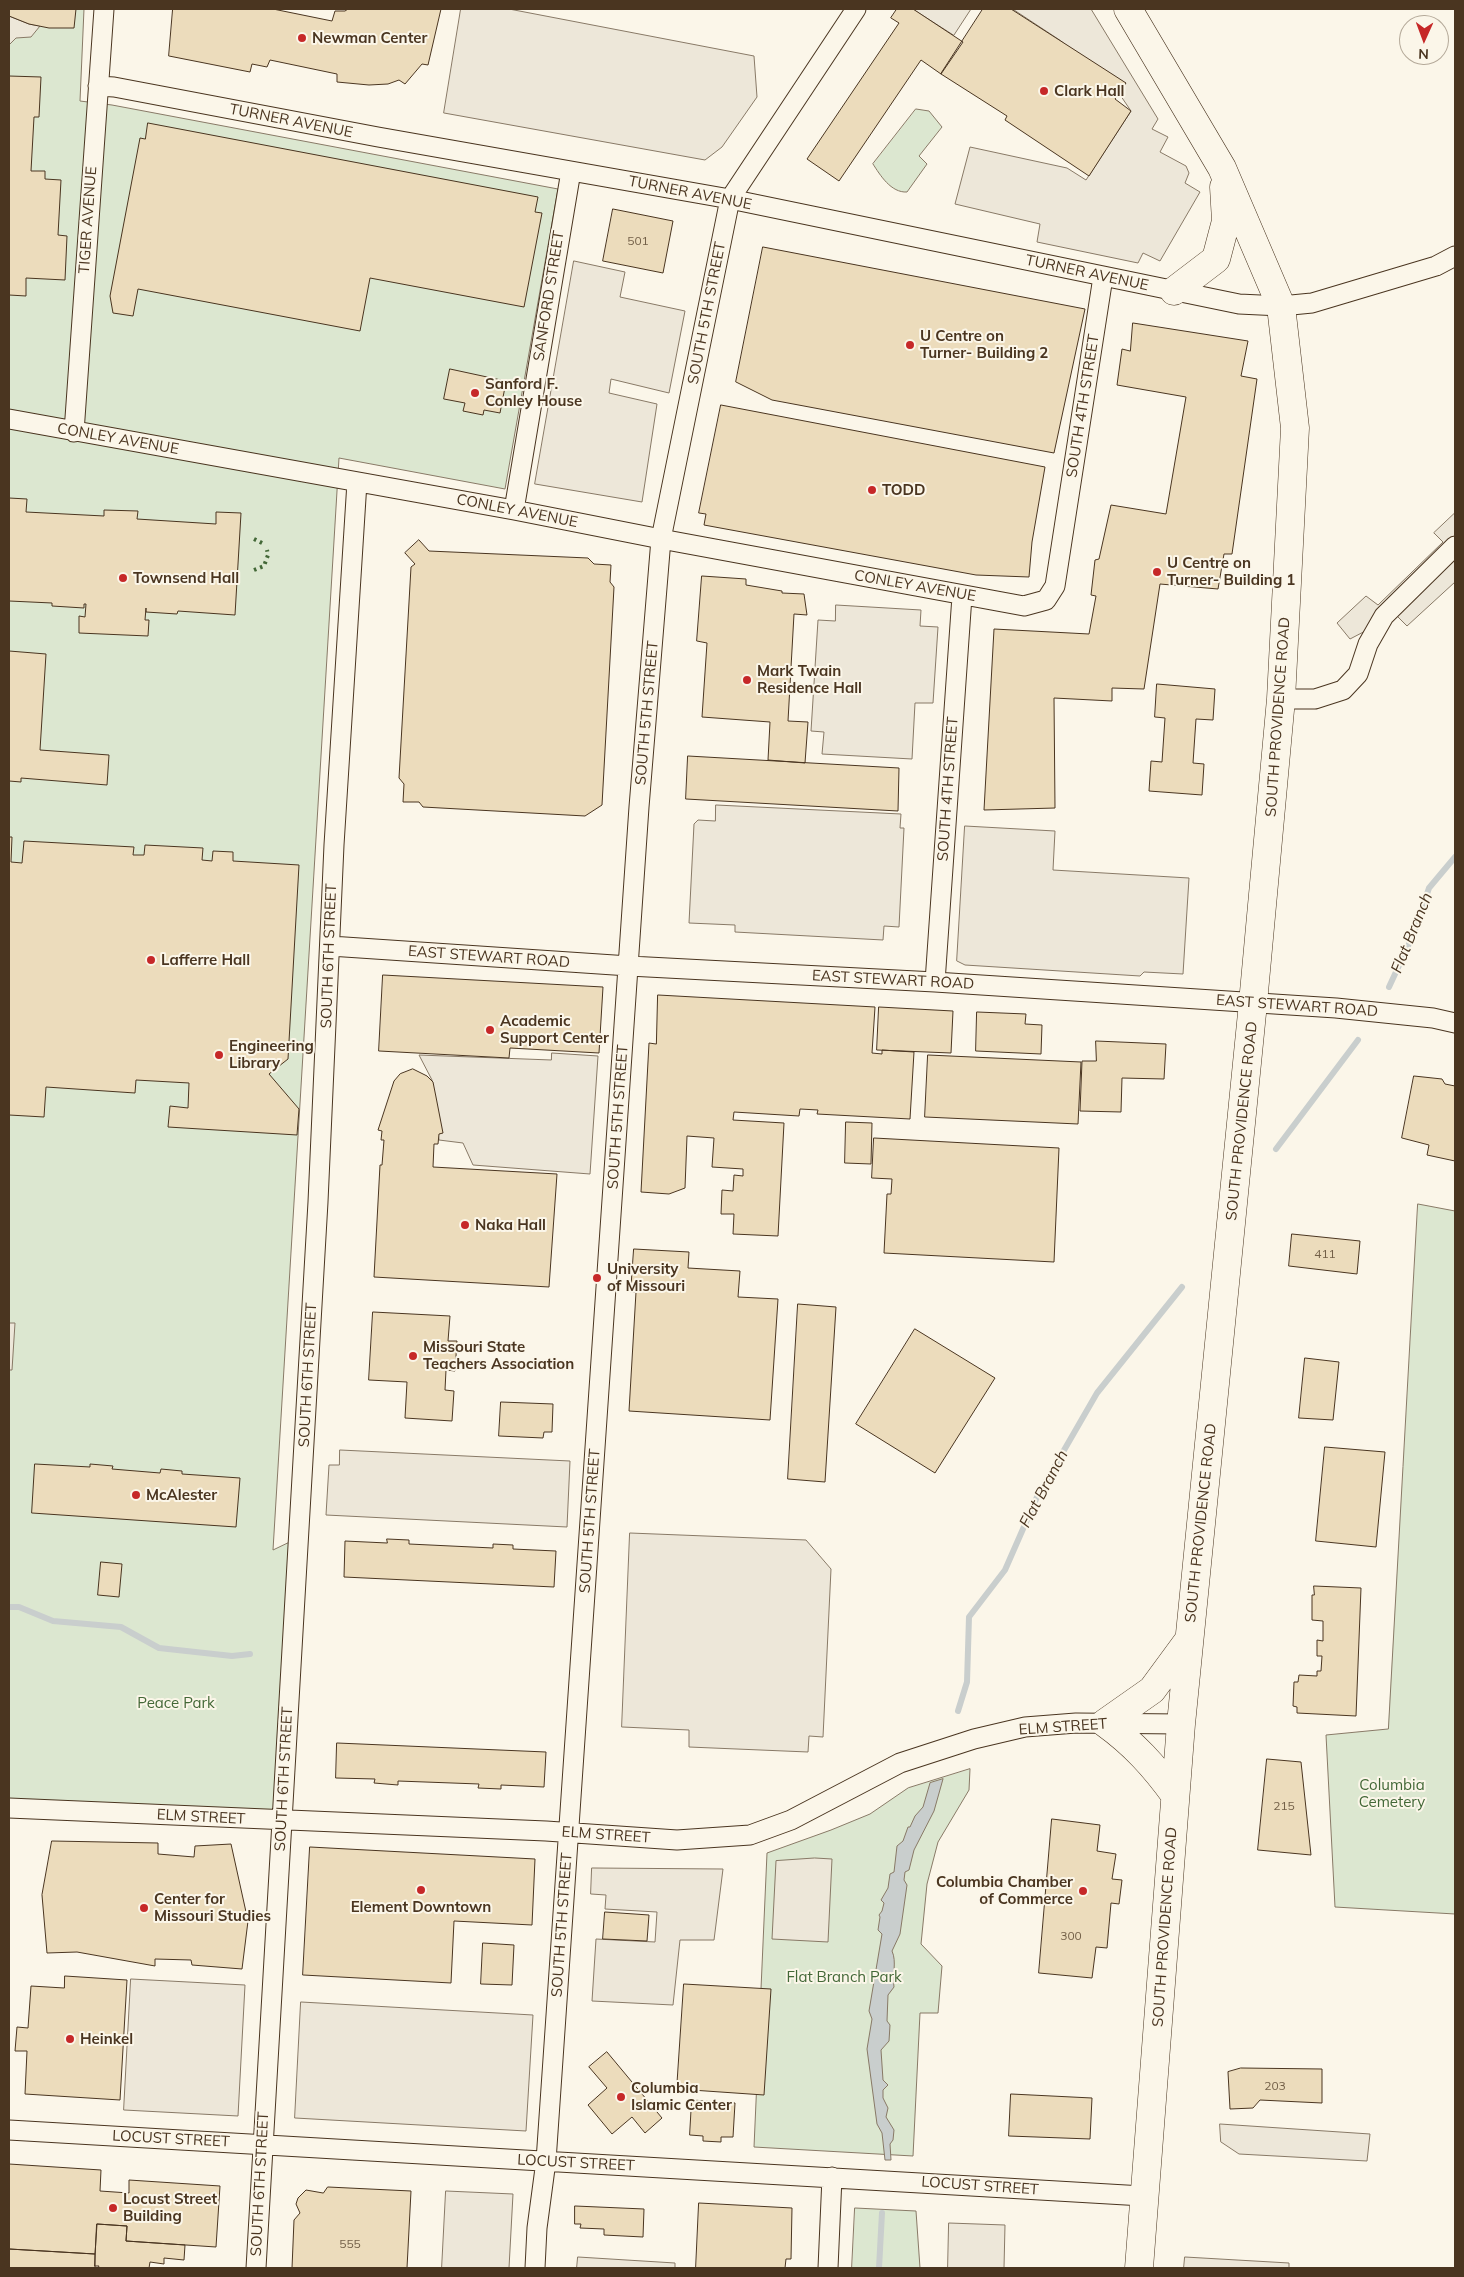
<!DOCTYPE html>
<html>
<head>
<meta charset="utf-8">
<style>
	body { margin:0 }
	#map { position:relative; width:1464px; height:2277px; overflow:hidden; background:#fbf6e9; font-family:Mulish,sans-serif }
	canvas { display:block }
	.frame { position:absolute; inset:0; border:10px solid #4a3520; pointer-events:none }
	.north { position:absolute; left:1399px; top:15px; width:50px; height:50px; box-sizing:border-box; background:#fbf6e9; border:1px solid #b4a999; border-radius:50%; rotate:182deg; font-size:14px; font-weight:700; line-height:20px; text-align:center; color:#4a3520 }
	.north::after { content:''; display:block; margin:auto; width:18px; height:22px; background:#c62828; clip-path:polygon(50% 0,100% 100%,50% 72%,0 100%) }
</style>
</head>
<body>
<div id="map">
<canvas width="1464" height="2277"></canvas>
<div class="frame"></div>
<div class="north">N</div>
</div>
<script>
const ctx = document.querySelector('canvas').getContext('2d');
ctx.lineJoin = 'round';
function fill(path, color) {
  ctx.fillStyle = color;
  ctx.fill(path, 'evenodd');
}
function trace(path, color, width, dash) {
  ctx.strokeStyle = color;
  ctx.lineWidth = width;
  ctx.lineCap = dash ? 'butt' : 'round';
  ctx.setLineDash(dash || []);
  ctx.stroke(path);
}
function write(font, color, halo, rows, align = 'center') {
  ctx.font = font + ' Mulish,sans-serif';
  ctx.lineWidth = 4;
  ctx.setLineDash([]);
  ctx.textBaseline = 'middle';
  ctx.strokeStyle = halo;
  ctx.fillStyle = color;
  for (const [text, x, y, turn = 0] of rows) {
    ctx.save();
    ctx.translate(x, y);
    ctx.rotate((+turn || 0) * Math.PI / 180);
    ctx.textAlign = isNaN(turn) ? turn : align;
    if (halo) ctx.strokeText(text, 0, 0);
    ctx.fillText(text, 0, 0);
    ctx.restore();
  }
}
const green = new Path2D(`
	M9,9H84L80,101L112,105L558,189L505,489L339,458L273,1550L298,1538L282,1821L9,1808Z
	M916,109L929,111L942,127L919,156L927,164L907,192C891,193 880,175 873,164Z
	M1418,1204L1455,1211V1914L1335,1907L1326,1735L1388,1729Z
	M970,1769L969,1790L938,1842L927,1884L921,1944L942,1966L938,2013H920L913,2156L754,2147L767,1853L831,1830L870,1814L908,1788Z
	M855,2208L916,2211L920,2268H852Z`);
fill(green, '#dce7d0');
trace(green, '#887966', 1);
const parking = new Path2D(`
	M461,9H509L754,56L757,97L722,147L705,160L444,113Z
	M913,9H971L954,35Z
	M1013,9H1091L1158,119L1152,129L1168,137L1160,152L1186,166L1189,173L1185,183L1200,192L1160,261L1143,253L1138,263L1037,242L1040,224L955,204L970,147L1067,168L1086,180L1131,111L1112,83L1061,41Z
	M9,16L29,24L40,26L31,37L16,38L9,45Z
	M574,261L625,272L620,297L685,311L669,393L611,379L609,393L657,404L642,502L535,484Z
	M1455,513V582L1407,626L1396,615L1350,639L1337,623L1366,596L1378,605L1443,542L1434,533Z
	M836,605L921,610L920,626L938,627L933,703H915L912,759L822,754L824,732L811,731L818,620L835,621Z
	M716,805L901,814L900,828H904L899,927L884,926L883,940L735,932V925L689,923L694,824L698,820L715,821Z
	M965,826L1055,831L1053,870L1189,878L1183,974L1144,972L1140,976L965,965L957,961Z
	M552,1053L598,1056L590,1174L473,1165L463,1143L439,1140L432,1080L419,1055L551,1060Z
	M9,1323H15L12,1370H9Z
	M340,1450L570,1461L567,1527L326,1515L329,1465H339Z
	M630,1533L806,1540L831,1569L823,1737L809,1736L808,1752L689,1747V1730L622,1727Z
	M815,1858L832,1859L828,1942L772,1939L776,1861Z
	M592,1868L723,1869L714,1940H680L673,2005L592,2001L596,1939L655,1942L657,1912L605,1909L606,1895L591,1894Z
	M131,1979L245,1985L238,2116L124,2110Z
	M301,2002L533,2015L526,2131L295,2118Z
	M1220,2124L1370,2134L1367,2161L1239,2154L1221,2142Z
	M446,2191L513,2194L509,2268H442Z
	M949,2223L1005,2225L1004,2268H948Z
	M578,2257L675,2263V2268H577Z
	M1185,2257L1289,2263V2268H1184Z`);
fill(parking, '#ede7d9');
trace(parking, '#887966', 1);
const water = new Path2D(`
	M943,1779L934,1811L914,1850L909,1870L905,1872L904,1880L907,1885L900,1934L892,1951C897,1962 892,1975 894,1987L888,1995L887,2021L890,2025L889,2041L881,2050L883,2080L888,2085L883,2090V2098L888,2108L886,2117L894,2130L893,2140L890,2144L891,2160H885L882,2133L877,2124L867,2049L872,2019L869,2011L882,1934L878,1930L880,1917L879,1915L882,1911L884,1903L881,1900L888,1888L890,1874L894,1872L897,1846L903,1841L908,1827H910L915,1816L923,1807L930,1783Z`);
fill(water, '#c9cecd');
trace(water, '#887966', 1);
trace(new Path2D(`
	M1389,987L1414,933L1429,888L1455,857
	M1276,1149L1358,1040
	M9,1607H19L53,1621L121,1627L159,1648L232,1656L250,1654
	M958,1711L967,1682L969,1617L1005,1570L1037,1497L1097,1393L1182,1287
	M879,2268L882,2213`), '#c9cecd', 6);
const building = new Path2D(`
	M9,9H76L74,28H49L29,24L9,16Z
	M173,9H273L332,21L335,11H345L348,9H441L428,65L422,64L405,84L399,80L388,84L369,85L337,82V74L270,60L267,67L252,64L250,72L169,56Z
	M897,9H913L963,42L941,74L921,60L839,181L807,159L899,23L891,18Z
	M983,9H1011L1126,83L1115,99L1131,111L1089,176L1005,120L1007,116L941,74Z
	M9,76L41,77L39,117H34L31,171H45V179L61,180L58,235L67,236L65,280L26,278V296L9,295Z
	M148,123L538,197L535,212L542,213L524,307L370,278L360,331L138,289L133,316L113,313L110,296L140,138L145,139Z
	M613,209L673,221L663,273L603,261Z
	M763,247L1085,309L1054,453L772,400L736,382Z
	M1133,323L1248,341L1241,376L1257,379L1232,554H1224L1218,589L1160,584L1144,689L1112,688V701L1054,698L1055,808L984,810L994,629L1089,634L1096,596L1091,595L1095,560L1099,559L1111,505L1166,514L1186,397L1117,385L1122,349L1130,351Z
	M450,369L501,380L500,386L505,387L500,413L484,410L483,415L463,411L465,403L444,399Z
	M721,405L1045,467L1032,542L1029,577L976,575L704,525L706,514L699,513Z
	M9,498L27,499L26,512L104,516V510L138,511L137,519L216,524V512L241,513L235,615L178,611L177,614L146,612V608L145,620H149L148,636L79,633V616L85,617L86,604H84V608L52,606V603L9,601Z
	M419,540L429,551L588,558L594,564L611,565L610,582L614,587L602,805L585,816L423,807L419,802H403L404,784L399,778L411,567L415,564L405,553Z
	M702,576L746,579V585L782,591V593L804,594L807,615L794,614L788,721L808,722L805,763L768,760L770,722L702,717L707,643L697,641Z
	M9,651L46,654L40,750L109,755L107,785L21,778V782L9,781Z
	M1157,684L1215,689L1213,720L1196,719L1193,763L1204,764L1202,795L1149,791L1151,761L1162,762L1165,718L1155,717Z
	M688,756L899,768L898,811L686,799Z
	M9,837H12L11,862L22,863L24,841L134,847L133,855H144L145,845L203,848L202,860L212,861L213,851L233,852V861L299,865L288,1059L269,1074L299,1109L297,1135L168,1127L170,1106L188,1108L189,1083L136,1080L135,1093L46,1087L44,1117L9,1115Z
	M383,975L603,987L599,1053L510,1048L509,1058L379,1051Z
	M658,995L875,1007L872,1053L882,1054V1050L914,1052L910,1119L817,1114L818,1110L800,1109L799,1116L734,1112L733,1120L784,1123L778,1236L733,1234L734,1214H721L722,1190L733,1191L734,1175L743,1176V1169L712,1167L714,1138L687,1136L685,1188L669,1194L641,1192L649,1043L656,1044Z
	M879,1007L953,1011L951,1053L877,1050Z
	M977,1012L1026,1014L1025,1024L1042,1025L1041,1054L976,1051Z
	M1096,1041L1166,1044L1164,1079L1122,1078L1121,1112L1080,1111L1082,1061H1096Z
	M928,1055L1081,1062L1078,1124L925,1117Z
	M413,1069L427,1076L433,1082L436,1097L443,1133L439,1134L438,1144H434L433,1167L557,1174L549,1287L374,1277L380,1165H382L384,1140H381L382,1131L378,1130L394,1081L400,1074Z
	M1414,1076L1442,1079L1445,1084L1455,1086V1083V1161L1427,1155L1429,1145L1402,1138Z
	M846,1122L872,1123L871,1164L845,1163Z
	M874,1138L1059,1148L1054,1262L884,1253L887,1194H891L892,1179L872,1178Z
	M1292,1234L1360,1241L1357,1274L1289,1266Z
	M634,1249L689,1252L688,1268L740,1271L738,1297L778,1299L770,1420L629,1411L636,1292H631Z
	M798,1304L836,1307L825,1482L788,1479Z
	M373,1312L450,1316L448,1341H457L455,1371L446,1370L445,1390L454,1391L452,1421L405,1418L407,1382L369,1380Z
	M915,1329L995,1378L935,1473L856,1424Z
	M1305,1358L1339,1362L1333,1420L1299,1418Z
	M501,1402L553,1404L552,1432H544L543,1438L499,1436Z
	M1325,1447L1385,1452L1376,1547L1316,1541Z
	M35,1464L90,1467V1464L113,1466L112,1469L160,1473L161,1469L182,1471V1474L240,1478L236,1527L32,1513Z
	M387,1539L409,1540V1544L493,1548V1544L513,1545V1549L556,1551L554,1587L344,1577L345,1541L387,1543Z
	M101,1562L122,1564L119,1597L98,1595Z
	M1314,1586L1361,1588L1356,1716L1297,1713V1707L1293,1706L1294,1682H1298L1299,1675L1317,1676V1671H1321L1322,1656H1317V1640L1323,1641V1621L1312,1620V1595H1314Z
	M337,1743L546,1752L544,1787L501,1785V1789L478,1788L479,1784L398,1781V1785L374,1783L375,1779L336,1778Z
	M1267,1759L1301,1762L1311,1855L1258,1850Z
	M1052,1819L1100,1825L1097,1851L1116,1854L1112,1879L1122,1880L1119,1904L1111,1903L1107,1948L1096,1947L1092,1978L1039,1973Z
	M52,1841L158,1843V1854L194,1857L195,1846L231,1844L248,1921L242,1969L192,1965L191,1960L155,1959V1966L77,1952L47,1953L42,1895Z
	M310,1847L535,1859L532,1925L454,1921L451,1983L303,1975Z
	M605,1912L649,1915L647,1941L603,1939Z
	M483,1943L514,1945L512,1985L481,1984Z
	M65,1976L127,1980L120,2100L25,2094L27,2051H15L17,2027L28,2028L31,1986L64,1988Z
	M684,1984L771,1989L764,2095L677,2089Z
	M607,2052L662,2118L645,2133L632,2117L612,2134L588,2105L607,2088L589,2067Z
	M1241,2068L1322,2069V2103L1260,2100L1253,2108L1230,2109L1228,2072Z
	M1011,2094L1092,2098L1090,2139L1009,2136Z
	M692,2100L735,2103L733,2137H721V2142L703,2141V2136L690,2135Z
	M9,2164L101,2170L100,2191L129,2193V2180L220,2186L216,2247L126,2241L127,2226L97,2224L95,2254L9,2249Z
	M328,2187L411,2191L407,2268H292L294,2220L300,2213L296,2204L298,2198L306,2190L323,2193Z
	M699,2203L792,2208L791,2259H786L785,2268H696Z
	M575,2206L644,2209L643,2237L604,2235V2229L580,2228L581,2224H575Z
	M97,2224L127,2226L126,2241L185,2245L184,2260L164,2258V2264L150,2262L149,2268H98L99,2266H95Z
	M9,2249L95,2254V2268H9Z`);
fill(building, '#ecdcbc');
trace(building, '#4a3520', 1);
const street = new Path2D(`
	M98,86L114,87L378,137L730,199L1239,304L1281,306L1312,303L1436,266L1455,256
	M9,419L514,510L661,539L1024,606L1046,600L1055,586L1103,277
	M74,432L104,9
	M514,510L571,171
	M1281,699H1315L1343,690L1358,674L1368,644L1384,616L1455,546
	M330,946L629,966L935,982L1336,1008L1433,1018L1455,1023
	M935,982L962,596
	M9,1808L546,1831L677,1840L750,1835L791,1820L900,1763L974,1739L1025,1727L1076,1723L1181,1724
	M9,2130L1143,2196
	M256,2268L318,1202L334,845L357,482
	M535,2268L537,2228L546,2161L639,807L661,539L730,199L856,9
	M828,2268L832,2177`);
const primary = new Path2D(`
	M1128,9L1222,168L1281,306L1295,428L1281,699L1253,1003L1181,1724L1139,2268
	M1174,291L1216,259L1226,221L1224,187
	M1175,1795C1154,1766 1134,1744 1105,1723L1152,1690L1188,1641`);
trace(street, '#4a3520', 21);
trace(primary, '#4a3520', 29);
trace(street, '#fbf6e9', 19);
trace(primary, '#fbf6e9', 28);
trace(new Path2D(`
	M254,539L264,544
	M254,570L264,566L268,555L267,550`), '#436837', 4, [2.5, 4]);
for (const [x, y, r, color] of [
	[302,38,5,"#c62828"],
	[1044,91,5,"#c62828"],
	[910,345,5,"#c62828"],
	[475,393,5,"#c62828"],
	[872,490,5,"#c62828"],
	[1157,572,5,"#c62828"],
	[123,578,5,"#c62828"],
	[747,680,5,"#c62828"],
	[151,960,5,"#c62828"],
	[490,1030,5,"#c62828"],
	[219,1055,5,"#c62828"],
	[465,1225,5,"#c62828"],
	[597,1278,5,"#c62828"],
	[413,1356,5,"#c62828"],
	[136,1495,5,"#c62828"],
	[421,1890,5,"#c62828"],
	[1083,1891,5,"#c62828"],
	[144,1908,5,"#c62828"],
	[70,2039,5,"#c62828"],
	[621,2097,5,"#c62828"],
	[113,2208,5,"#c62828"]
]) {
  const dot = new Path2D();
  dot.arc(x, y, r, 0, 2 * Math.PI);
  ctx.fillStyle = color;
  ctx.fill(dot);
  trace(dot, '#fbf6e9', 2);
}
write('12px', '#725f47', null, [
	["501",638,241],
	["411",1325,1254],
	["215",1284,1806],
	["300",1071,1936],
	["203",1275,2086],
	["555",350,2244]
]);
write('bold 15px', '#4a3520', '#fbf6e9', [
	["Newman Center",312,38],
	["Clark Hall",1054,91],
	["U Centre on",920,336],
	["Turner- Building 2",920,353],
	["Sanford F.",485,384],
	["Conley House",485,401],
	["TODD",882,490],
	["U Centre on",1167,563],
	["Turner- Building 1",1167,580],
	["Townsend Hall",133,578],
	["Mark Twain",757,671],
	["Residence Hall",757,688],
	["Lafferre Hall",161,960],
	["Academic",500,1021],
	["Support Center",500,1038],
	["Engineering",229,1046],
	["Library",229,1063],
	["Naka Hall",475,1225],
	["University",607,1269],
	["of Missouri",607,1286],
	["Missouri State",423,1347],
	["Teachers Association",423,1364],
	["McAlester",146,1495],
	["Columbia Chamber",1073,1882,"right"],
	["of Commerce",1073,1899,"right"],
	["Center for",154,1899],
	["Missouri Studies",154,1916],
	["Element Downtown",421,1907,"center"],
	["Heinkel",80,2039],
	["Columbia",631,2088],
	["Islamic Center",631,2105],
	["Locust Street",123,2199],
	["Building",123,2216]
], 'left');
write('15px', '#4a3520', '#fbf6e9', [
	["TURNER AVENUE",291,121,11],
	["TURNER AVENUE",690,193,11],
	["TIGER AVENUE",88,220,-86],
	["TURNER AVENUE",1087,273,12],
	["SANFORD STREET",549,296,-81],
	["SOUTH 5TH STREET",707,313,-79],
	["SOUTH 4TH STREET",1083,406,-81],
	["CONLEY AVENUE",118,439,10],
	["CONLEY AVENUE",517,511,11],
	["CONLEY AVENUE",915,586,10],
	["SOUTH 5TH STREET",647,713,-85],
	["SOUTH PROVIDENCE ROAD",1278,717,-86],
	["SOUTH 4TH STREET",948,789,-86],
	["SOUTH 6TH STREET",329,956,-88],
	["EAST STEWART ROAD",489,957,4],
	["EAST STEWART ROAD",893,980,3],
	["EAST STEWART ROAD",1297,1006,4],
	["SOUTH 5TH STREET",618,1117,-86],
	["SOUTH PROVIDENCE ROAD",1242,1121,-84],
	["SOUTH 6TH STREET",308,1375,-87],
	["SOUTH 5TH STREET",590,1521,-86],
	["SOUTH PROVIDENCE ROAD",1201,1523,-84],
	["ELM STREET",1063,1727,-4],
	["SOUTH 6TH STREET",284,1779,-87],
	["ELM STREET",201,1817,3],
	["ELM STREET",606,1835,4],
	["SOUTH 5TH STREET",562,1925,-86],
	["SOUTH PROVIDENCE ROAD",1165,1927,-86],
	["LOCUST STREET",171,2139,3],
	["LOCUST STREET",576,2163,3],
	["SOUTH 6TH STREET",260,2184,-87],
	["LOCUST STREET",980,2186,4]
]);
write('15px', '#436837', '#fbf6e9', [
	["Peace Park",176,1703],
	["Columbia",1392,1785],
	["Cemetery",1392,1802],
	["Flat Branch Park",844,1977]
]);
write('italic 16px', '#4a3520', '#fbf6e9', [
	["Flat Branch",1412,933,-68],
	["Flat Branch",1044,1489,-62]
]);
</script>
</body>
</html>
